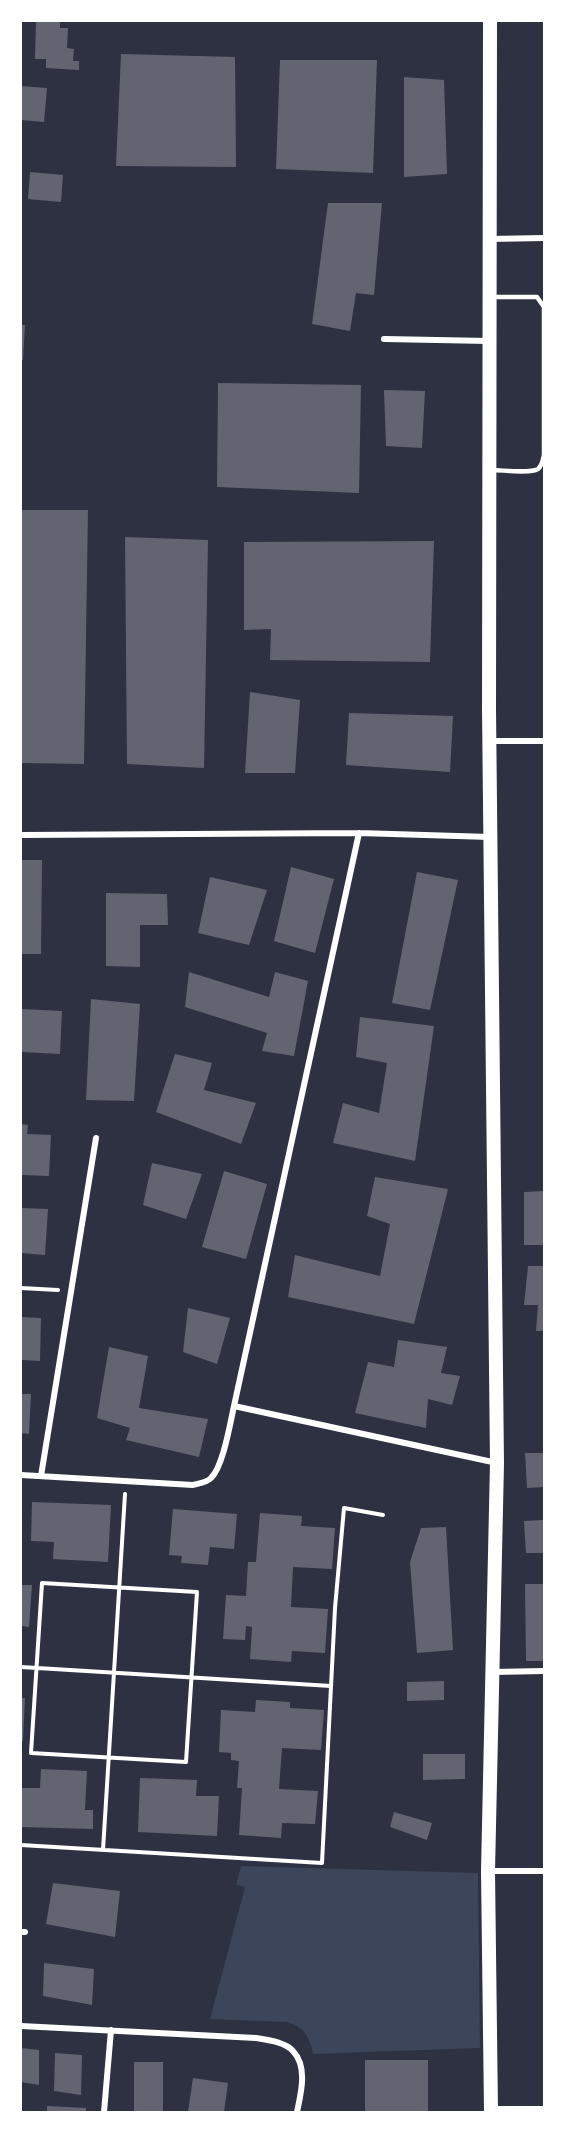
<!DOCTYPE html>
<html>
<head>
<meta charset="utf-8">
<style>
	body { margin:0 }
	#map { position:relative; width:565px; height:2133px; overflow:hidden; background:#2d3142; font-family:Inter,sans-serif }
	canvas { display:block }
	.frame { position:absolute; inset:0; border:22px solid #fff; pointer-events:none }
</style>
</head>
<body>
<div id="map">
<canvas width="565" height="2133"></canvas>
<div class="frame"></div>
</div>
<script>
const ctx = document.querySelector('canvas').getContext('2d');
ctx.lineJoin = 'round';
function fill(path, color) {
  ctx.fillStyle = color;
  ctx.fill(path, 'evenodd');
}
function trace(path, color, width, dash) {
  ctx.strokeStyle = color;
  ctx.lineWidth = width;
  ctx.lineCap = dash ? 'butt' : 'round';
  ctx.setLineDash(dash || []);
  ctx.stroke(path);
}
fill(new Path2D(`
	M241,1866L478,1873L480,2048L313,2054C310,2037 304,2027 287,2022L210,2019L245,1887L236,1885Z`), '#3c4559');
fill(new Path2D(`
	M36,21H60V28H68L67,48L74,49L73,61H79V70L46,68V59H35Z
	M121,54L235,57L236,167L116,166Z
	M280,60H377L373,173L276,169Z
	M404,77L444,80L447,174L404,177Z
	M21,86L47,88L44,122L21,120Z
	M30,172L63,175L61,202L28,199Z
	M328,203H382L374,295L356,293L350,331L312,324Z
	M21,325H25L23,360H21Z
	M218,383L361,385L359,493L217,487Z
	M384,390L425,391L422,448L386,446Z
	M21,510H88L84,764L21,763Z
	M125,537L208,540L204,768L127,764Z
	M434,541L430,662L270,660L271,629L244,630V542Z
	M250,692L300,700L295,773H245Z
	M349,713L453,716L450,772L346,765Z
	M21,860H42L41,954H21Z
	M291,867L334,879L315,953L274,941Z
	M417,872L458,880L430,1010L392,1003Z
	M210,877L267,890L249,945L198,933Z
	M106,893L167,894L168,925H140V967L106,966Z
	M189,972L269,997L275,972L308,981L294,1056L262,1051L267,1033L185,1007Z
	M91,999L140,1004L134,1101L86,1100Z
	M21,1009L62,1011L60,1054L21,1052Z
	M360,1017L434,1026L415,1161L333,1143L343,1103L379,1113L387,1063L356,1057Z
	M175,1054L212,1063L204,1090L256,1103L241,1144L156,1112Z
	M21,1124L28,1125L27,1134L51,1135L49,1176L21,1175Z
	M152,1163L202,1174L186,1219L143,1205Z
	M224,1171L267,1184L246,1259L202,1247Z
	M375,1177L448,1189L414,1324L288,1297L295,1255L380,1276L390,1224L367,1216Z
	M544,1191V1245H524V1192Z
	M21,1208L48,1209L45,1255L21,1253Z
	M528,1266H544V1331H536L538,1305H524Z
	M188,1308L230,1318L217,1364L183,1352Z
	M21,1317L41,1318L40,1361L21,1360Z
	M398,1340L447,1347L441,1373L460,1376L452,1405L428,1399L426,1428L355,1413L368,1362L394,1367Z
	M109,1347L148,1356L139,1408L208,1419L199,1457L126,1440L130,1428L97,1418Z
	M21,1394H31L29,1434L21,1433Z
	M525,1453H544V1487L527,1488Z
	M32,1502L111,1505L108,1562L53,1559L54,1542L31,1541Z
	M173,1509L237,1514L234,1549L210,1547L208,1565L181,1563L182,1556L169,1555Z
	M260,1513L302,1516L301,1526L335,1528L332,1569L293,1567L291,1607L328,1609L325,1653L292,1651L291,1662L250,1659L252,1627L246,1626L245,1640L223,1639L226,1595L246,1596L248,1562H256Z
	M544,1520V1553H526L524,1521Z
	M446,1527L453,1650L417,1653L410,1562L421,1528Z
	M525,1584H544V1661H526Z
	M21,1585H32L29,1627L21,1626Z
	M444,1681V1700L407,1701V1682Z
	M21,1698H25L23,1741H21Z
	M256,1700L290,1702V1708L324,1710L321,1750L282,1748L279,1789L318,1791L315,1824L282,1823L281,1838L239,1835L242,1788H237L239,1761L231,1760V1753L219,1752L221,1710L255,1712Z
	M423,1754H465V1779L423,1780Z
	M41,1769L87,1771L85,1810H93V1829L21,1827V1788H40Z
	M140,1778L197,1780L196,1796H219L217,1836L138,1832Z
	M394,1812L432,1823L427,1840L390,1827Z
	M53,1883L120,1891L115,1937L46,1924Z
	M44,1963L94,1969L92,2005L43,1996Z
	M21,2048L39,2050V2085L21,2082Z
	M55,2053L82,2055L81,2095L54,2091Z
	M365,2060H428V2112H365Z
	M134,2062H163V2112H134Z
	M193,2078L228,2083L224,2112H188Z
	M47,2106L86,2108V2112H47Z`), '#626471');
trace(new Path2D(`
	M21,1288L58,1290
	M42,1583L197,1592L186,1762L31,1753Z
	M21,1667L331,1686
	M21,1845L322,1863L335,1608L344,1508L383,1515
	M103,1850L125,1494`), '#fff', 4);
trace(new Path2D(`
	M491,297H537L544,307V455C543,460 542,466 538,469C529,474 503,470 492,470`), '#fff', 4.5);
trace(new Path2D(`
	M490,239L544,238
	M384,339L489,341
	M490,741H544
	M21,835L359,833L490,837
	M234,1406L497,1463
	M21,1475L193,1485C199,1483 206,1483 211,1478C223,1467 230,1424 234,1406L359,833
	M41,1476L96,1138
	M493,1672L544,1671
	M489,1871H544
	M21,1932H25
	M21,2026L256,2038C268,2040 285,2042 293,2051C308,2067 301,2093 297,2112
	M491,2109H544
	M104,2112L111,2030`), '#fff', 6);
trace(new Path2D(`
	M490,21L489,709L497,1463L488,1871L491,2112`), '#fff', 14);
</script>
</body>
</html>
